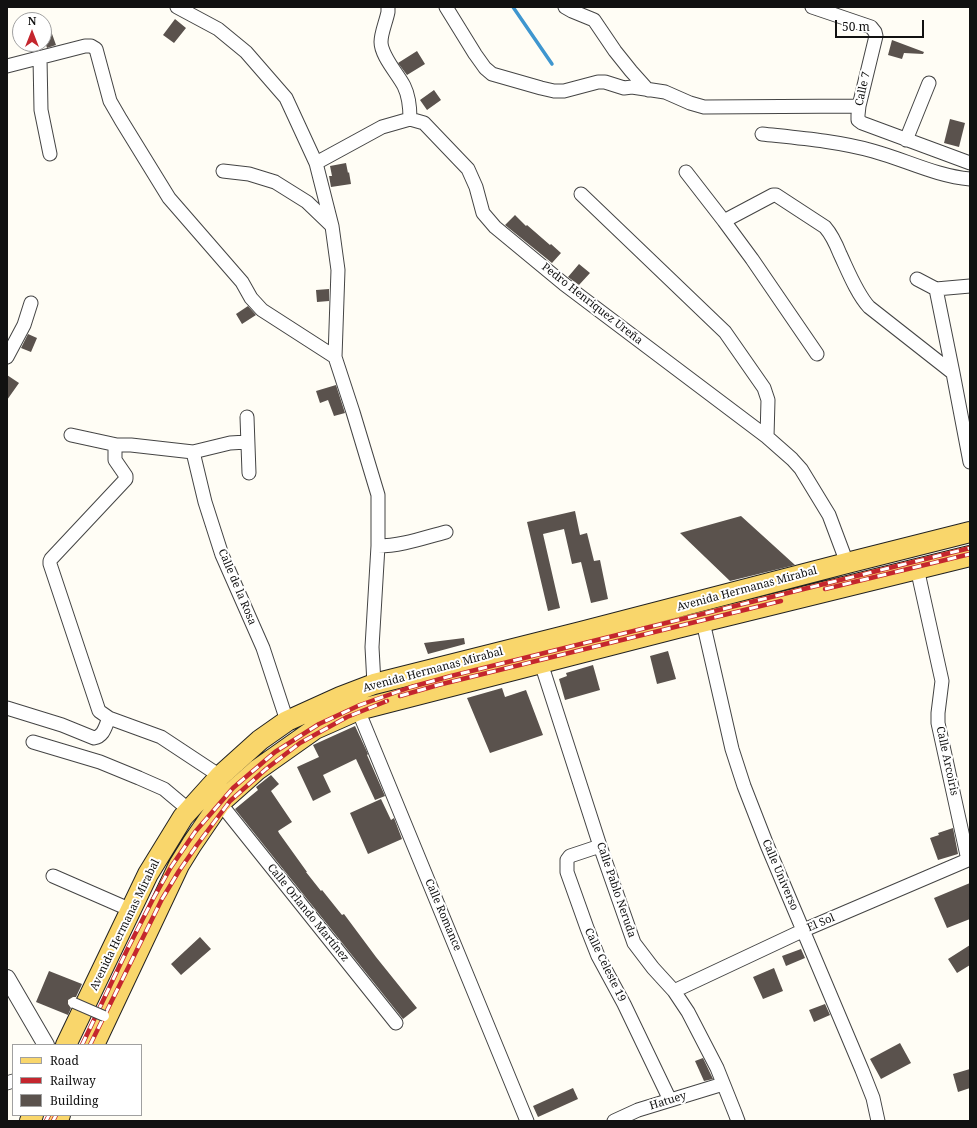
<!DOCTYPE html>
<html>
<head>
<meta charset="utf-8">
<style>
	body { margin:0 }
	#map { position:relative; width:977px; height:1128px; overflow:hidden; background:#fffdf5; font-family:"Noto Serif",serif }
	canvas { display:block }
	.frame { position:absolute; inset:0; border:8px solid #111; pointer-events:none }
	.legend { position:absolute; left:12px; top:1044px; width:130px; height:72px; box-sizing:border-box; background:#fff; border:1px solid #a0a0a0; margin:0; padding:5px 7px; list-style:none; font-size:12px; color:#111 }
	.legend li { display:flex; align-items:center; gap:8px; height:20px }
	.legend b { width:20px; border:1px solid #a0a0a0 }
	.north { position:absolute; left:12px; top:12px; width:40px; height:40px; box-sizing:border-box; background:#fff; border:1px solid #a0a0a0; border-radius:50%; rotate:0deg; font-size:11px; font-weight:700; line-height:16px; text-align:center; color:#111 }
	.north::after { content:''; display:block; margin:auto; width:14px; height:18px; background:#c4262e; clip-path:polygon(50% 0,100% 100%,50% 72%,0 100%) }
	.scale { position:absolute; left:835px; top:20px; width:89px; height:18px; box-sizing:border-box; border:2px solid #111; border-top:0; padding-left:5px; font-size:12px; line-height:14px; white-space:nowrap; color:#111; -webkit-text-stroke:3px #fff; paint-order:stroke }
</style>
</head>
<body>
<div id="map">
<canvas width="977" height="1128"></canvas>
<div class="frame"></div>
<ul class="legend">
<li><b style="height:5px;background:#f9d66b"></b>Road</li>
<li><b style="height:5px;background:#c4262e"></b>Railway</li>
<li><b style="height:11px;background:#5a524d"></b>Building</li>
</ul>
<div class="north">N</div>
<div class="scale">50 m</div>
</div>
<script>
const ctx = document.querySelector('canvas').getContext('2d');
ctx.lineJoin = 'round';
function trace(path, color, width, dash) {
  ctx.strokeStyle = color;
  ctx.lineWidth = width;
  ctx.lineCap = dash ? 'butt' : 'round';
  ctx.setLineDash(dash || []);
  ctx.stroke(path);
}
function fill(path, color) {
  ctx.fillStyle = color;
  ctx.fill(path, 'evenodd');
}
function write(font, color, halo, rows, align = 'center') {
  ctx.font = font + ' "Noto Serif",serif';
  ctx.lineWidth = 4;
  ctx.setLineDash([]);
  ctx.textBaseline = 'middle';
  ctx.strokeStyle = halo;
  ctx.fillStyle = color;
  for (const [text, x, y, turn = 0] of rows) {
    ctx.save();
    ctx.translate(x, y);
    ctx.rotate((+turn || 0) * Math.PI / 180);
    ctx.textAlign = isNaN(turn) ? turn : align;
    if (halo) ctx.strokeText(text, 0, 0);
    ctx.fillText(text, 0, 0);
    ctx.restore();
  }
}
trace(new Path2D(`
	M513,7L552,64`), '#3f96cf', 3.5);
fill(new Path2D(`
	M175,19L186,28L174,43L163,35Z
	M51,31L56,45L47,48L44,39V33Z
	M892,40L924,52L923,54L904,53L902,59L888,55Z
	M417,51L425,64L407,75L398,63Z
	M434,90L441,100L427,110L420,100Z
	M950,119L965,123L959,147L944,143Z
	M346,163L348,173L349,172L351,184L331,187L329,176H332L330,166Z
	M515,215L526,226L527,225L550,245L551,244L561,253L552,263L505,225Z
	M579,264L590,273L579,285L568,277Z
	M329,289V301L317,302L316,290Z
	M248,306L256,315L242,324L236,314Z
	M28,334L37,338L31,352L21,348Z
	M7,375L19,383L7,400Z
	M336,385L345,413L334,416L328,400L320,403L316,391Z
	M575,511L580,535L587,533L594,561L600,560L608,599L591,603L581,562L572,564L564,529L543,534L560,608L548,611L527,522Z
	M741,516L795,565L730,581L680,533Z
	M464,638L465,644L428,654L424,643Z
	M668,651L676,679L657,684L650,656Z
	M593,665L600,690L565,700L559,679L567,676L566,673Z
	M502,688L505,697L526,690L543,735L490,753L467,698Z
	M355,726L368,754L367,755L385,796L375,800L356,759L323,775L331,792L313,801L297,767L319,757L313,745Z
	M271,775L279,784L271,791L292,822L278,831L279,833L307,872H306L321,891L322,890L342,915L344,914L376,957L417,1008L403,1019L235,809L258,790L256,787Z
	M381,799L391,820L394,818L402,839L368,854L350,813Z
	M953,828L958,854L938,860L930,838L939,835L938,833Z
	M970,883V919L947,928L934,898Z
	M200,937L211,949L181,975L171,964Z
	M970,945V965L957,973L948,959Z
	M801,949L805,958L786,966L782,956Z
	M774,968L783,991L763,999L753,977Z
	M49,971L82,984L76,997H73L68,1000V1004L71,1008L68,1015L36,1002Z
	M825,1004L830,1015L814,1022L809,1010Z
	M900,1043L911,1063L881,1079L870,1059Z
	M703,1058L713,1079L704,1081L695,1061Z
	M970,1069V1088L958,1092L953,1074Z
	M573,1088L578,1099L538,1117L533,1106Z`), '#5a524d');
const minor = new Path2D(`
	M177,7L218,29L246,52L286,98L316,163L332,226L338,270L335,357L353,412L378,495V546L372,647L374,684
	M388,7V12C386,22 381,33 381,42C381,56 398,74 404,86C409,96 410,108 410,119
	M446,7L475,54L485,68L492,74L541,88L554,91H564L598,82H605L624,88L632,87L665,92L690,103L704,107L859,106
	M565,7L572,11L594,20L615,51L631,71L648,90
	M812,7L871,27L875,32L876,36L859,106L858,115V120L862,123L970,163
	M40,58L41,110L50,154
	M7,66L85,46H91L96,49L110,101L121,120L169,198L242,282L251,298L262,310L335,357
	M762,134C799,138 837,141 873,151C906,160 936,176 970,179
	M906,140L929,83
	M316,163L382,127L410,119L424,123L468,169L476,187L483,213L495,227L564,284L767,437L792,459L801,469L829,515L847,563
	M223,171L249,174L275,182L307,202L332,226
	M686,172L724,221L752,259L817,354
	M581,194L725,332L764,388L768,400L767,437
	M724,221L773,195H776L825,227C832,235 836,244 840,254C848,271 857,294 869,307L953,373
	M917,279L936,289L970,286
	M936,289L953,373L970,462
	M7,357L24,325L31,303
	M247,417L249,473
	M71,435L117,445H131L193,452L230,443L247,442
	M117,445L115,446V460L126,476V479L51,559L50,561V564L99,711L109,718L161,737L220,776
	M193,452L205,502L222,555L263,648L287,721
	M378,546C401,546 423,538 446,532
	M917,568L942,681L938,713V723L968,860
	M703,622L732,749L744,786L767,845L862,1070L873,1098L878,1121
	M541,663L600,846L634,943L653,968L674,991L688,1012L717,1068L735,1113L738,1121
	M7,708L62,725L94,738C104,736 105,727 109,718
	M358,710L527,1121
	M33,742L100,762L139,778L164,789L189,810
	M220,803L396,1023
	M600,846L570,856L567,860V872L587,928L598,956L624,1004L670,1100
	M53,876L131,910
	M674,991L804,930L970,859
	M7,1083L13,1081
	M614,1121L638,1110L723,1084`);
const tertiary = new Path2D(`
	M7,978L46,1045`);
const primary = new Path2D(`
	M66,1045L148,874L183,817L220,776L260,740L287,721L340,697L374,684L581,632L847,563L970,532
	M94,1045L179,865L192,844L220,803L257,770L315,729L358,710L677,628L970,556
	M30,1121L33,1115
	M57,1121L60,1115`);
trace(minor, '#444', 15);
trace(tertiary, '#444', 18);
trace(primary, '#222', 22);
trace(minor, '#fff', 13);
trace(tertiary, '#fff', 16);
trace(primary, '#f9d66b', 20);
const rail = new Path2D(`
	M825,589L970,554
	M400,696L438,685L781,601
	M82,1045L128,948L153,899L171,867L195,832L233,788L275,752L319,724L360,705L411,687L451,676L970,548
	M90,1045L162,899L179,871L197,845L230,801L266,769L300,743L347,717L387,701
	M46,1121L49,1115
	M53,1121L56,1115`);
trace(rail, '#c4262e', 4.5);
trace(rail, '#fff', 3, [9]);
const pedestrianBridge = new Path2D(`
	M74,1003L104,1016`);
trace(pedestrianBridge, '#444', 12, []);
trace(pedestrianBridge, '#fff', 10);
write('11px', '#111', '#fff', [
	["Calle 7",863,89,-77],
	["Pedro Henriquez Ureña",592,304,38],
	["Calle de la Rosa",237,587,67],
	["Avenida Hermanas Mirabal",747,589,-15],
	["Avenida Hermanas Mirabal",433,670,-15],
	["Calle Arcoiris",947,761,78],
	["Calle Universo",780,875,67],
	["Calle Pablo Neruda",616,890,71],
	["Calle Orlando Martínez",308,913,51],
	["Calle Romance",443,915,67],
	["El Sol",821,923,-23],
	["Avenida Hermanas Mirabal",125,925,-64],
	["Calle Celeste 19",605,965,64],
	["Hatuey",668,1101,-17]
]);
</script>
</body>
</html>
